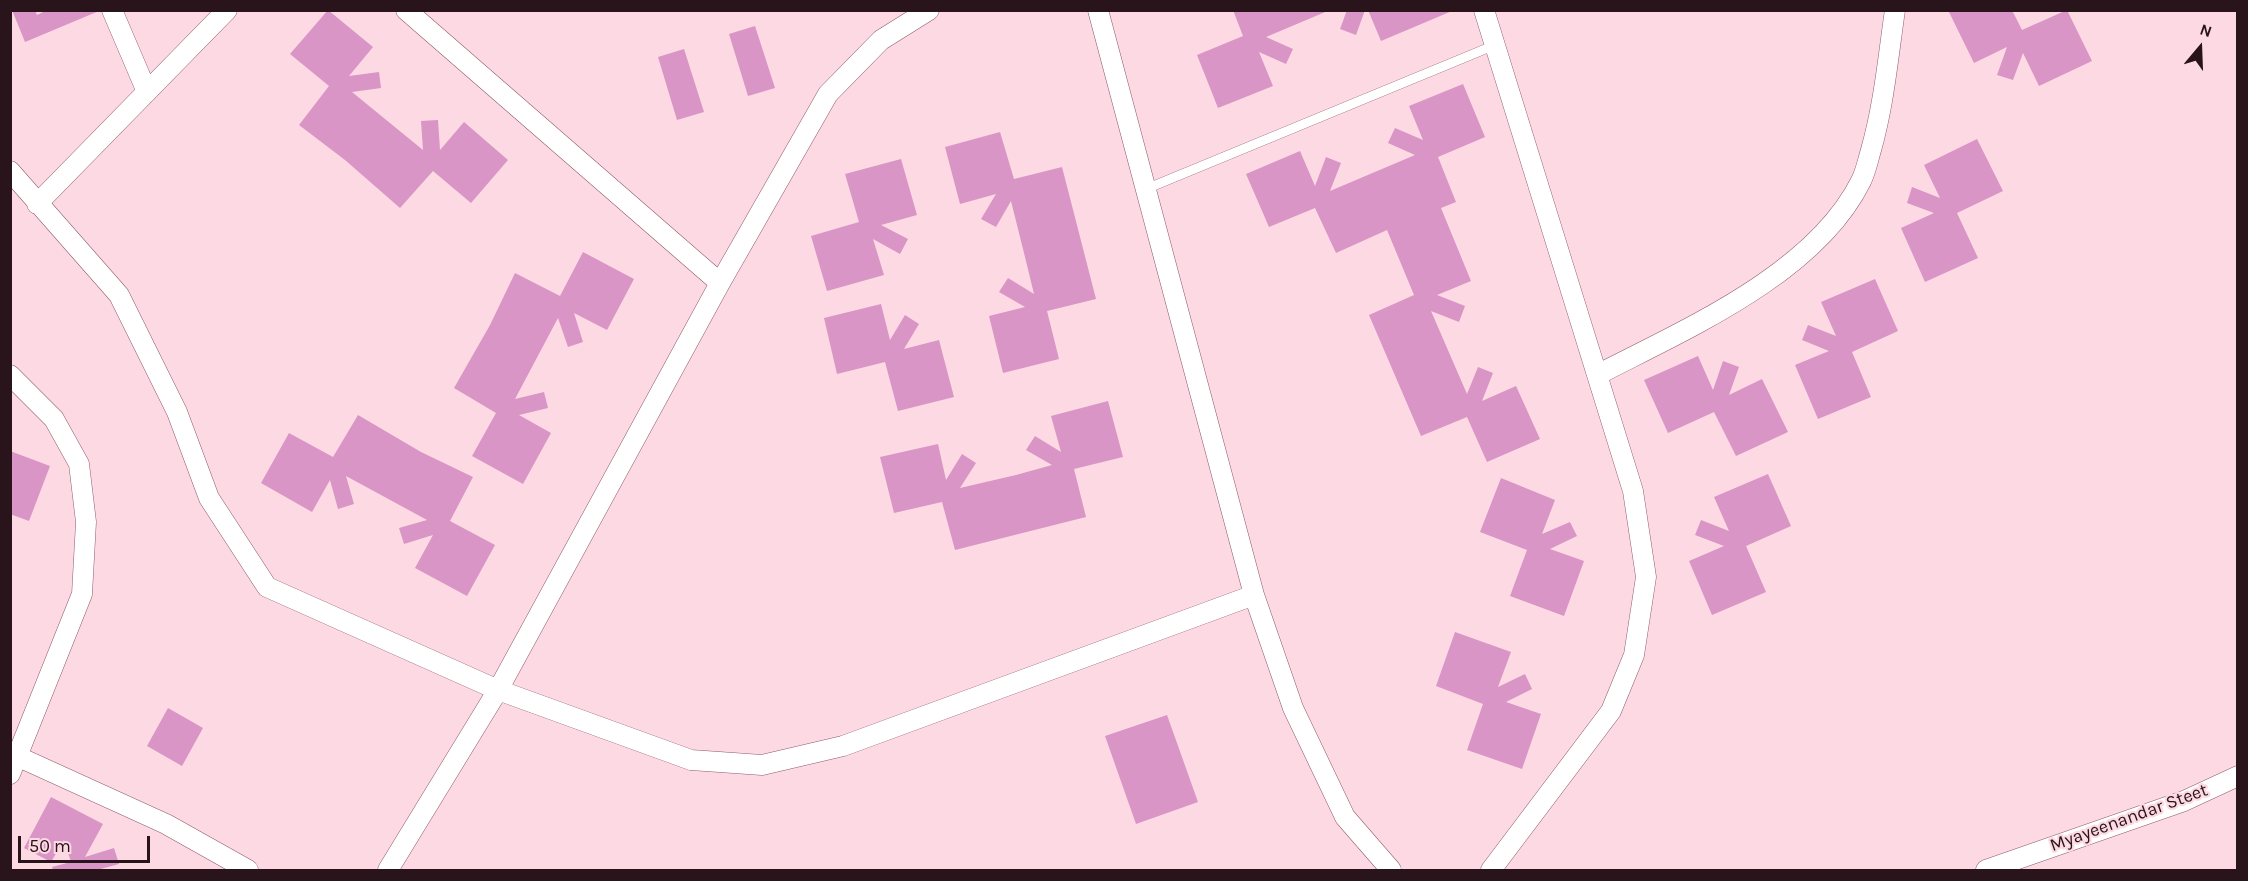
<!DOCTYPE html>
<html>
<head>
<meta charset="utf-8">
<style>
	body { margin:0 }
	#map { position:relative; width:2248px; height:881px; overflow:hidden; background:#fdd9e4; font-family:Karla,sans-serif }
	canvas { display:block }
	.frame { position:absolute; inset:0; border:12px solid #29141c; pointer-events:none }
	.north { position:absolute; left:2170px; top:18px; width:60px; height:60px; -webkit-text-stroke:4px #fdd9e4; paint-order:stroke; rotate:19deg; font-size:16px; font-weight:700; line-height:24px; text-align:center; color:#29141c }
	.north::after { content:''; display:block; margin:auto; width:21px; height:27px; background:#29141c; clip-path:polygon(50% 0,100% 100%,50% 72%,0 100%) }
	.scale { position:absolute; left:18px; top:836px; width:132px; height:27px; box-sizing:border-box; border:3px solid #29141c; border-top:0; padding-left:8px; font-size:18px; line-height:21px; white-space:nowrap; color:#29141c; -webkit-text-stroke:4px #fdd9e4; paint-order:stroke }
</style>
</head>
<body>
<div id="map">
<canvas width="2248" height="881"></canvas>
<div class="frame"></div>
<div class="north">N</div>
<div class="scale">50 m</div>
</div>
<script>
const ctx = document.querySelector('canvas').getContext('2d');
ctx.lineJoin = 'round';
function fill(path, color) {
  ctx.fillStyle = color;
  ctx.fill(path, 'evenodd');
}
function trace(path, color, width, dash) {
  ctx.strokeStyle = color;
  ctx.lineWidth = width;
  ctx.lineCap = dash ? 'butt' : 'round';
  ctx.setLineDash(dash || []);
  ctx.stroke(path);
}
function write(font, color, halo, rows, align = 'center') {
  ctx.font = font + ' Karla,sans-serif';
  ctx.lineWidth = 4.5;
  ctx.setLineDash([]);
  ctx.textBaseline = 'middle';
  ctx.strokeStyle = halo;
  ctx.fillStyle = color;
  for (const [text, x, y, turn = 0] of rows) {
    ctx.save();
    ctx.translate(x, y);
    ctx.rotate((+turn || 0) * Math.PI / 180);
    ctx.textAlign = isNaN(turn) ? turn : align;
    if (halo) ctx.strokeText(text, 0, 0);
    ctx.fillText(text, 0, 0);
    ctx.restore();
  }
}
fill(new Path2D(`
	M12,10H35L37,15L47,10L99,11L25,42Z
	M328,10L373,47L349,76L379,72L381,88L352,92L423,150L421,121L438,120L440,150L464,122L508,160L471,203L433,171L400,208L345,160L299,125L329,86L290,54Z
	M1233,10H1330L1266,37L1293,49L1286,64L1259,52L1273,86L1218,108L1197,55L1243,36Z
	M1347,10H1365L1356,35L1340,29Z
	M1368,10H1452V11L1381,41Z
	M1948,10H2012L2022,30L2067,10L2092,61L2039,86L2023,53L2013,80L1997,75L2007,47L1974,63Z
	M755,26L775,88L748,96L729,34Z
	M684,49L704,112L677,120L658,57Z
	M1463,84L1485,137L1438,157L1456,202L1441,208L1471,281L1437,295L1465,306L1459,322L1431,311L1467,394L1478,367L1493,373L1482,401L1516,386L1540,439L1487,462L1467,417L1421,436L1369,315L1414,295L1387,230L1336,253L1315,208L1269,227L1246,174L1300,151L1315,186L1326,157L1341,163L1330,191L1415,155L1388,143L1395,128L1423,140L1409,106Z
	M1000,132L1014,179L1062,167L1096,299L1047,311L1059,359L1003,373L989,316L1025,307L999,292L1008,278L1034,294L1025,257L1011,201L996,227L981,219L996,194L960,204L945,147Z
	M1977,139L2003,191L1957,213L1978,258L1925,282L1901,228L1934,213L1907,203L1912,187L1940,198L1924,165Z
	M901,159L917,215L881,225L908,239L900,254L873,239L884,275L827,291L811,236L859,222L845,174Z
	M583,252L634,279L607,330L574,313L583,342L568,347L558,318L515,399L544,392L548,408L519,415L551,433L523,484L472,456L496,413L454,388L490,325L515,273L560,296Z
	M1875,279L1898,331L1852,352L1871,397L1818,419L1795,365L1829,351L1802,340L1808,325L1836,336L1821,302Z
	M881,304L890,340L905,315L919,324L904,349L939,340L954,397L898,411L885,362L837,374L824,318Z
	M1698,356L1713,390L1723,361L1739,367L1729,395L1762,379L1788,432L1736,456L1714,412L1668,433L1644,380Z
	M1108,401L1123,457L1074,469L1086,517L955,550L942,502L894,513L880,457L938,444L946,480L962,454L976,463L960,488L1016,475L1052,465L1026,450L1035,436L1061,452L1051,416Z
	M358,415L421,452L473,477L450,521L495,545L467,596L415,568L433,535L404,544L399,528L427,520L346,476L354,504L338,509L330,480L312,512L261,483L289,433L333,457Z
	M10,451L50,466L29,521L10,514Z
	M1768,474L1791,526L1746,546L1766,592L1712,615L1689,561L1724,546L1695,535L1701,520L1729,531L1714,497Z
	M1501,478L1555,500L1542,534L1570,522L1577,536L1550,549L1584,561L1564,616L1510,596L1527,550L1480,532Z
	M1455,632L1511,652L1498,687L1525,674L1532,689L1506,702L1541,714L1522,769L1467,750L1483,704L1436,686Z
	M168,708L203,728L182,766L147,746Z
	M1167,715L1198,802L1136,824L1105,736Z
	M51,797L103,824L85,857L114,848L119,864L97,870H53L52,867L71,862L64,840L51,862L24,848Z`), '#d895c5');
const service = new Path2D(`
	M1146,189L1495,45`);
const minor = new Path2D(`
	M112,10L147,92
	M406,10L720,283
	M1098,10L1254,595L1293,708L1345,817L1391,870
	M1484,10L1633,491L1646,577L1634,655L1611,711L1491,870
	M10,171L119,295L177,412L209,498L267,587L498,690L691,760L762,765L843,746L1254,595
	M37,204L227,10
	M10,375L54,419L79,464L86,522L82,594L10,774
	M1597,375C1686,329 1815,274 1861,181C1866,171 1868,160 1871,150C1884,104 1888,58 1895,10
	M10,753L166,824L248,870
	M388,870L498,690L720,283L828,94L881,40L929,10
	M1986,870L2184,801L2238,776`);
trace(service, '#8e5b6c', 10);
trace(minor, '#8e5b6c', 21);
trace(service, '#fff', 9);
trace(minor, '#fff', 20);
write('18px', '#29141c', '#fdd9e4', [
	["Myayeenandar Steet",2129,818,-20]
]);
</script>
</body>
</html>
